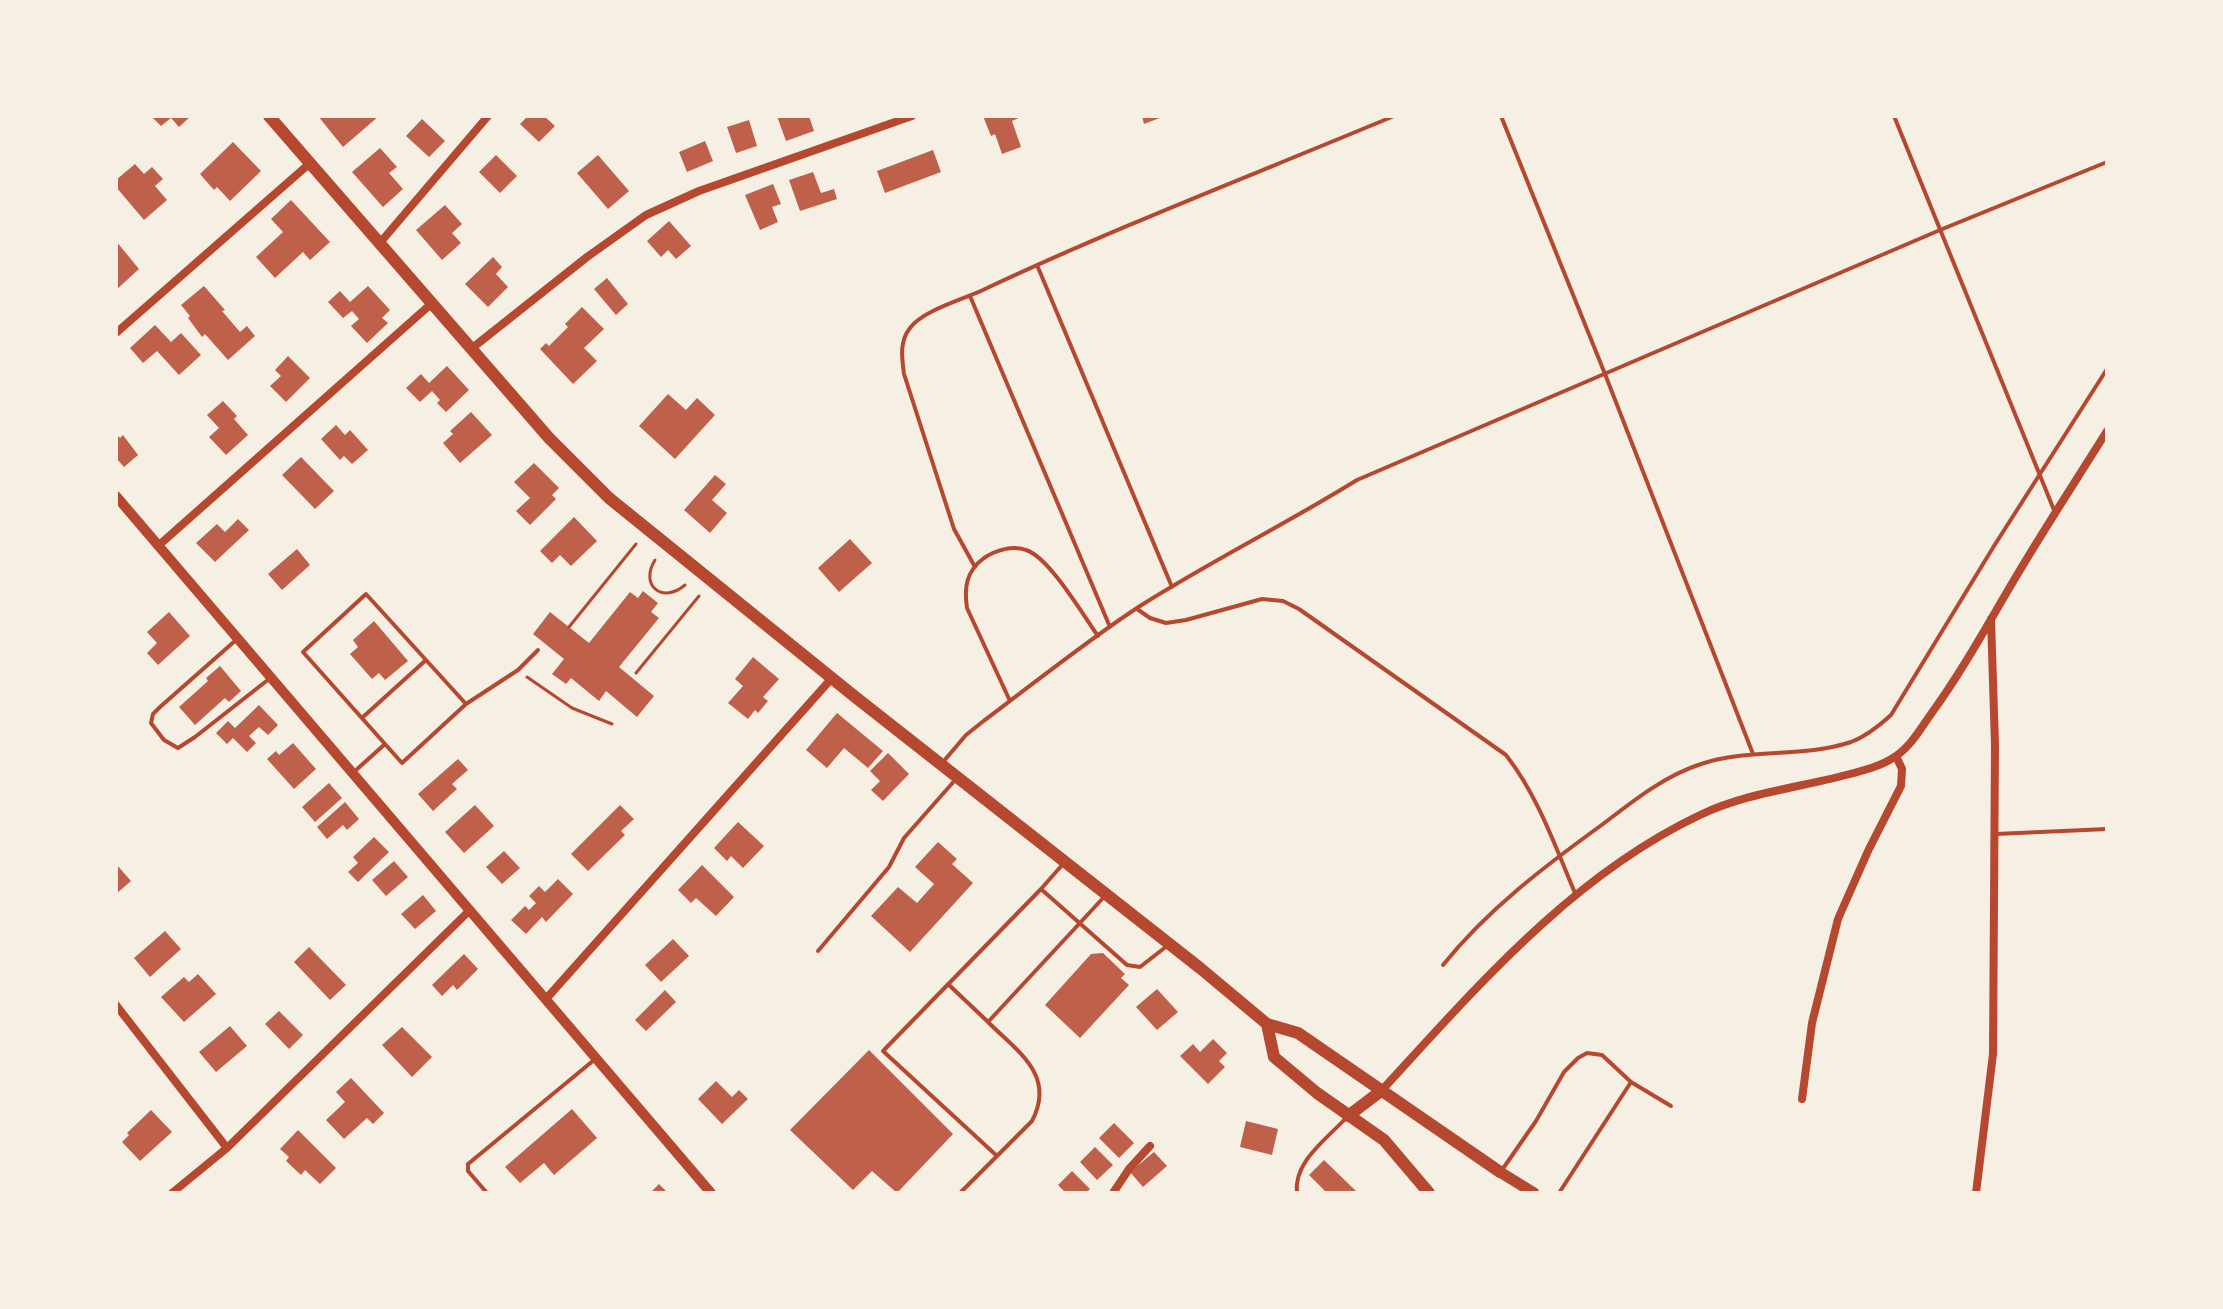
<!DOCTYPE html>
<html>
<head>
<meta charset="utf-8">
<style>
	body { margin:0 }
	#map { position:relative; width:2223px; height:1309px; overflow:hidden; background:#f6efe4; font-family:"Public Sans",sans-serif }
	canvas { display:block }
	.frame { position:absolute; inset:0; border:118px solid #f6efe4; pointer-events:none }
</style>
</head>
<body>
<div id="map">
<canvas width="2223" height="1309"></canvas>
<div class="frame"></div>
</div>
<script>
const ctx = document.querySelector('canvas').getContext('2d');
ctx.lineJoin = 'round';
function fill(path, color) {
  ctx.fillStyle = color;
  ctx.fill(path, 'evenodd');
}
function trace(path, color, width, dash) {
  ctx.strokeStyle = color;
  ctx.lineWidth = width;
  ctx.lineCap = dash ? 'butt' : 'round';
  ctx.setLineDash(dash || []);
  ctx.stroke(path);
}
fill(new Path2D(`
	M151,116H191L179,127L171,118L161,126Z
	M318,116H379L343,147Z
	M528,116H544L555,126L539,142L520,124Z
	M777,116H809L814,131L786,141Z
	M983,116H1023L1012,121L1021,147L1002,154L995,134L991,136Z
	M1142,116H1165L1144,124Z
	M422,119L445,141L429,157L406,136Z
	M749,120L757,146L736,153L727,127Z
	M705,141L713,161L687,172L679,152Z
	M233,142L261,171L230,201L217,187L214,190L200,174Z
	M380,148L397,167L389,173L403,189L383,207L352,172Z
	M933,150L941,172L885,193L877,171Z
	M496,155L517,176L500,193L479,172Z
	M598,155L629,191L608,209L577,173Z
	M135,164L144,174L152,167L163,179L155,186L167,200L144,220L116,187V180Z
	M813,172L821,193L834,189L837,199L800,211L789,180Z
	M773,184L781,204L772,207L778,222L760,230L745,195Z
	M291,200L330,242L310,260L303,252L275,278L256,257L283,232L271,219Z
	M445,205L462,224L452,233L461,243L442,260L416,230Z
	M669,221L691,246L676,259L668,250L661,257L647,241Z
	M116,241L139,269L116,290Z
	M493,257L502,267L496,274L508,287L488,307L465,284Z
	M607,278L628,304L616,315L594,289Z
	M204,286L225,310L222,311L240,332L247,326L255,336L228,360L205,334L202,337L188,318L190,316L181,305Z
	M368,286L390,310L382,318L388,323L367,343L351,326L359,319L352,311L343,318L328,302L340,291L350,302Z
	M582,307L604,329L584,348L597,361L573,384L540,349L546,343L549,346L568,327L565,324Z
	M155,325L171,342L181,333L201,355L179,375L157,351L143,363L130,348Z
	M288,356L310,378L286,402L270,386L281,376L275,370Z
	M447,366L469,390L446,412L437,403L440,400L432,391L420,402L406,388L421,374L429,383Z
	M668,394L686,410L697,398L715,415L675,459L639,426Z
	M223,401L237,416L234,419L248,435L226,455L209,437L219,428L207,415Z
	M471,412L492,435L460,463L443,443L453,434L450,431Z
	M336,425L345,435L350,430L368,450L352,464L344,456L340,460L321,439Z
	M116,434L120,438L123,435L138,455L124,467L116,458Z
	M301,457L334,491L315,509L282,475Z
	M534,463L559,488L552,495L556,499L530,525L516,511L530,498L514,482Z
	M715,475L726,484L712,500L727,513L710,533L684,510Z
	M574,517L597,541L571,566L560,555L552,563L540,551Z
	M238,519L249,530L215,562L196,543L217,524L225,532Z
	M850,539L872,563L839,592L818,568Z
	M297,549L310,565L282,590L268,574Z
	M643,591L658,603L651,612L659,618L619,667L654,696L637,717L606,691L599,701L571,678L566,684L552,674L564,659L533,634L550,612L589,643L630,592L638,598Z
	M169,612L190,636L158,665L147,653L157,643L147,632Z
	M374,621L408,661L385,680L379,673L372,679L350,654L358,647L353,640Z
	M753,657L779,679L763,697L768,701L758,713L755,710L748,719L728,703L743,686L735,679Z
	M220,666L241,691L229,702L225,698L195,725L179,707L208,681L206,678Z
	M259,705L278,725L268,735L259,727L249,736L256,743L247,752L233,738L227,744L216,733L228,721L235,728Z
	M837,713L883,751L868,768L844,748L827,768L806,750Z
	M293,743L316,769L294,789L267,759L276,751L279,755Z
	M888,753L909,774L883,801L871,790L880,781L870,771Z
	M458,759L468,770L452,784L457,789L433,811L418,794Z
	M329,783L342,798L315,822L302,807Z
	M345,802L359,819L347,830L343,825L327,839L317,827Z
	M475,805L494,826L464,853L445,832Z
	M620,805L634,819L621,831L625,835L588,871L571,854Z
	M738,822L764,846L743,868L731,856L727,861L714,848Z
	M374,837L389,852L358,882L348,872L358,863L353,857Z
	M938,842L957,859L952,864L973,883L910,952L871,916L898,887L917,903L934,884L915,867Z
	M504,851L520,868L502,884L486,867Z
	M394,861L408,877L386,896L372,880Z
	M116,864L131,881L116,894Z
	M702,865L734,897L716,916L696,898L691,903L678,890Z
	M558,879L573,894L546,922L542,917L526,934L511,920L525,906L529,910L536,903L529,896L539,886L545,892Z
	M423,895L436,911L415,929L401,914Z
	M165,931L181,949L150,977L134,958Z
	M673,939L689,956L661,982L645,965Z
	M309,947L346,985L330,1000L294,962Z
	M1103,953L1125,974L1121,978L1129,985L1080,1038L1045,1005L1091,954Z
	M464,954L478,969L457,990L453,985L442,996L432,985Z
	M198,974L216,994L184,1022L161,997L184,977L189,982Z
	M1157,989L1178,1012L1157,1030L1136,1007Z
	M665,990L676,1002L646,1031L635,1020Z
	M279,1011L303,1035L289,1049L265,1024Z
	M230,1026L247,1046L216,1072L199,1052Z
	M402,1027L432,1057L412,1077L382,1045Z
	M1213,1039L1227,1053L1219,1061L1225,1067L1208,1084L1180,1056L1193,1044L1200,1052Z
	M869,1050L953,1134L897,1193L872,1171L853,1190L790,1130Z
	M351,1078L384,1113L373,1124L367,1118L344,1139L326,1120L345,1102L336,1092Z
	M716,1081L732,1097L739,1090L748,1099L722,1124L698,1099Z
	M572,1109L597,1138L554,1175L544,1163L520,1183L505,1167Z
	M151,1110L172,1132L140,1161L122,1142L129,1135L127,1133Z
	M1246,1121L1278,1129L1272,1155L1240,1147Z
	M1114,1123L1134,1143L1119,1158L1099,1138Z
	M298,1130L336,1168L320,1184L305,1170L301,1175L286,1161L289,1157L280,1149Z
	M1095,1147L1113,1165L1097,1180L1080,1162Z
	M1154,1152L1167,1166L1143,1187L1130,1172Z
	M1324,1160L1358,1193H1327L1309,1175Z
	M1072,1171L1090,1189L1086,1193H1066L1058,1185Z
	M659,1184L668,1193H650Z`), '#bf614a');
trace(new Path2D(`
	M655,560C639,586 663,604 685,585
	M569,627L636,544
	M636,673L699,596
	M527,677L572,708L612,724`), '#b5482f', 3);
trace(new Path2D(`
	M1501,116L1605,374L1753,754
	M1894,116L2054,510
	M1037,265L1172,587
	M970,296L1110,627
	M975,567L954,529L904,374C902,358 899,342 910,328C923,310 965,299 985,289C1119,226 1258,173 1394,116
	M1137,609L1150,618L1166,623L1186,620L1262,599L1283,601L1299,609L1506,755C1538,796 1555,846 1575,893
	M236,640L160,707L153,714L151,723L164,740L178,748L195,737L269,679
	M1010,701L967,608C964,588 966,571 984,558C996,550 1013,545 1026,550C1049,557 1083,615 1098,636
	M466,704L518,670L538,650
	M363,717L426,660
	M943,762L966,735L981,723C1033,684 1085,642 1140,606C1211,561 1286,524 1357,480L1940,230L2107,162
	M355,771L385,744L303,652L366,594L466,704L402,763L385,744
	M1996,834L2107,829
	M1063,864L1041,889L1127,965L1140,967L1167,946
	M818,951L889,867L904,838L956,779
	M1443,965C1488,909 1545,866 1603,824C1633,801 1664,776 1701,764C1749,748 1803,758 1851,742C1867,736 1879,726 1891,715L1994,546L2107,369
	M948,984L987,1021
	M997,1156L883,1051L1041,889
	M1502,1170L1536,1121L1564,1072L1578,1058L1587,1053L1602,1055L1631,1082
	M487,1193L468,1171V1164L594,1060
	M960,1193L1032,1121C1056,1075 1018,1052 988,1022L1104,897
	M1297,1193C1293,1162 1327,1139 1347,1117
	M1559,1193L1631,1082L1671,1106`), '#b5482f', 4);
trace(new Path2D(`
	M379,244L488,116
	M116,333L309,164
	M471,349L587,257L646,215L699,191L912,116
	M158,546L431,304
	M546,999L832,678
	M116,1005L227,1148
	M1381,1091C1476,988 1571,876 1700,815C1746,793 1797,788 1846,775C1862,771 1882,766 1896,756C1911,746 1921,728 1931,714C1963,670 1989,622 2017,575C2046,526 2077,479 2107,431
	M1802,1099L1812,1023L1838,919L1868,851L1901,786L1902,769L1896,756
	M172,1193L227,1148L470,910
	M1113,1193L1129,1169L1150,1146
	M1976,1193L1993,1054L1995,745L1991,619`), '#b5482f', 8);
trace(new Path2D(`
	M116,496L711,1193`), '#b5482f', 10);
trace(new Path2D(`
	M1500,1172L1534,1193`), '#b5482f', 11);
trace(new Path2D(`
	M269,116L549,438L609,498L854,696L1200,968L1267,1024L1274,1057L1317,1093L1384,1140L1429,1193
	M1267,1024L1298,1033L1500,1172
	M1348,1116L1381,1091`), '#b5482f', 12);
</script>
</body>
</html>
